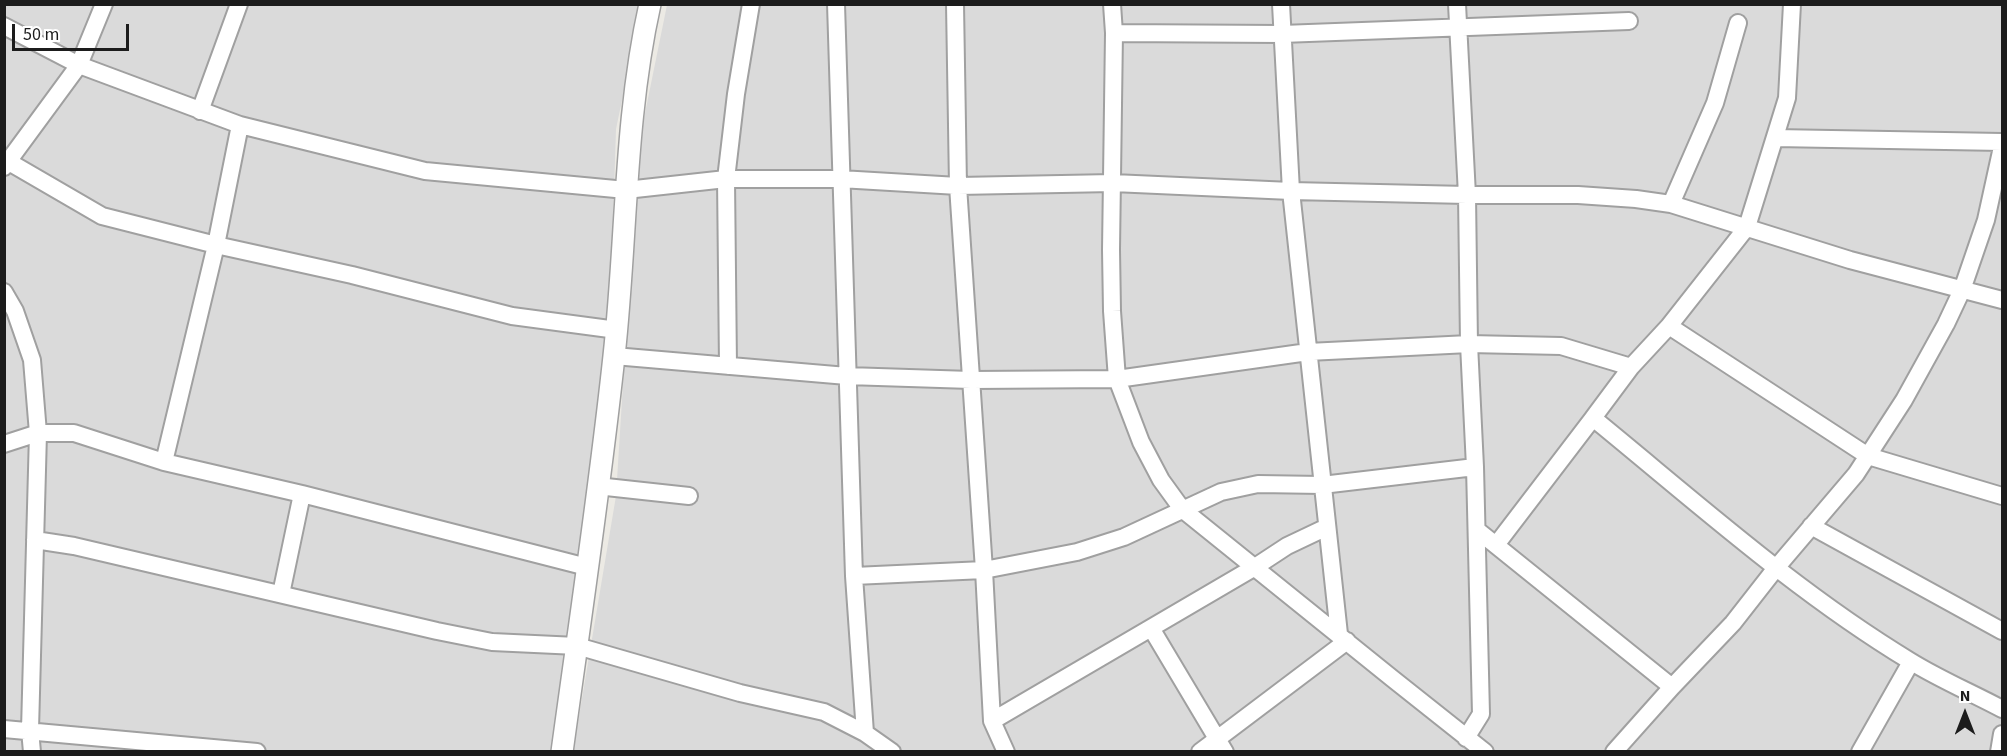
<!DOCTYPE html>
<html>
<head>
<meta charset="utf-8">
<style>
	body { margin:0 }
	#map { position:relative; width:2007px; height:756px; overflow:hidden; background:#eceae4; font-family:"Source Sans 3",sans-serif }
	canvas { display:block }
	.frame { position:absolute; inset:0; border:6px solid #1c1c1c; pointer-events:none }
	.north { position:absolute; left:1935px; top:684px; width:60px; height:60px; -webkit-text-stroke:4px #fff; paint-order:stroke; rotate:0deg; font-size:16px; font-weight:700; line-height:24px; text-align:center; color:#1c1c1c }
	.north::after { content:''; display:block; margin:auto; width:21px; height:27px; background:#1c1c1c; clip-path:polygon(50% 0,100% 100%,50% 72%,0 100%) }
	.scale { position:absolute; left:12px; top:24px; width:117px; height:27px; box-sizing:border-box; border:3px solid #1c1c1c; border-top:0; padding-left:8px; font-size:18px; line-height:21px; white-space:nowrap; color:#1c1c1c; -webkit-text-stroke:4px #fff; paint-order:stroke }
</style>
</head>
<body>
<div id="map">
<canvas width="2007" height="756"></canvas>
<div class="frame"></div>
<div class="north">N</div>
<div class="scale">50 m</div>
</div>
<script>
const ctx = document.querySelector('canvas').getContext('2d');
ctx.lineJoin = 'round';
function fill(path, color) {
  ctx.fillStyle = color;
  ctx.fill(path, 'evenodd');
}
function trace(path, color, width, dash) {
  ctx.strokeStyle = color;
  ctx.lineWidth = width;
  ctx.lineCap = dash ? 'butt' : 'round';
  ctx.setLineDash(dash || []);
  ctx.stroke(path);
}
fill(new Path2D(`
	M4,5H642L616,129L610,321L567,658L552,751H5Z
	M667,5H2002V751L573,752L616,496L631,255L643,123Z`), '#dadada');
const minor = new Path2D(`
	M836,4L854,576L865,733
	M955,4L958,186L984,570L992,721L1006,752
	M1112,4L1114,33L1111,250L1112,311L1117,379L1141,442L1161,480L1182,509L1393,679L1485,752
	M1281,4L1291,191L1339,634
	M1457,4L1467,195L1469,344L1475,467L1481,714L1466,738
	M4,26L79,65L240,125L425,171L626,190L726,179H840L958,186L1113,183L1291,191L1467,195H1578L1636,199L1671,204L1850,260L2002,300
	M1114,33L1282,34L1629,21
	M200,111L239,4
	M1775,138L2002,142
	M9,162L102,216L216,245L352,275L512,316L617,330
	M4,167L79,65L104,4
	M1671,204L1715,103L1738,23
	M4,292L15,311L32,360L38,433L30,730L32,752
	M1669,326L1747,227L1787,98L1792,4
	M614,356L847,376L971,380L1117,379L1308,352L1469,344L1561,346L1631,367L1669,326L1868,456L2002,496
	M728,366L726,179L736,94L751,4
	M1631,367L1593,418C1696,502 1796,592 1910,661C1939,679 1972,693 2002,709
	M4,444L38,433H74L164,462L302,494L587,567
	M164,462L216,245L240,125
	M597,486L689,496
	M1811,526L2002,631
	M1477,530L1672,687
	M35,540L74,546L437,631L492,642L577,646L740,693L824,712L865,733L892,752
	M1496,545L1593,418
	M854,576L984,570L1077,552L1124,537L1221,492L1258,484L1322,485L1475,467
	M281,594L302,494
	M1151,628L1225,752
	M992,721L1255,567L1287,546L1327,527
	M4,729L257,752
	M1200,752L1347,641
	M1614,752L1672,687L1733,623L1776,568L1856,474L1904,400L1946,324L1962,290L1986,220L2002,147
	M1860,752L1911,662
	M1999,752L2002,734`);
const tertiary = new Path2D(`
	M562,752C580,620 600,488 614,356C627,239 624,120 650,4`);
trace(minor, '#a0a0a0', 20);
trace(tertiary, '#a0a0a0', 24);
trace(minor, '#fff', 16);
trace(tertiary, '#fff', 21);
</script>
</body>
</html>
